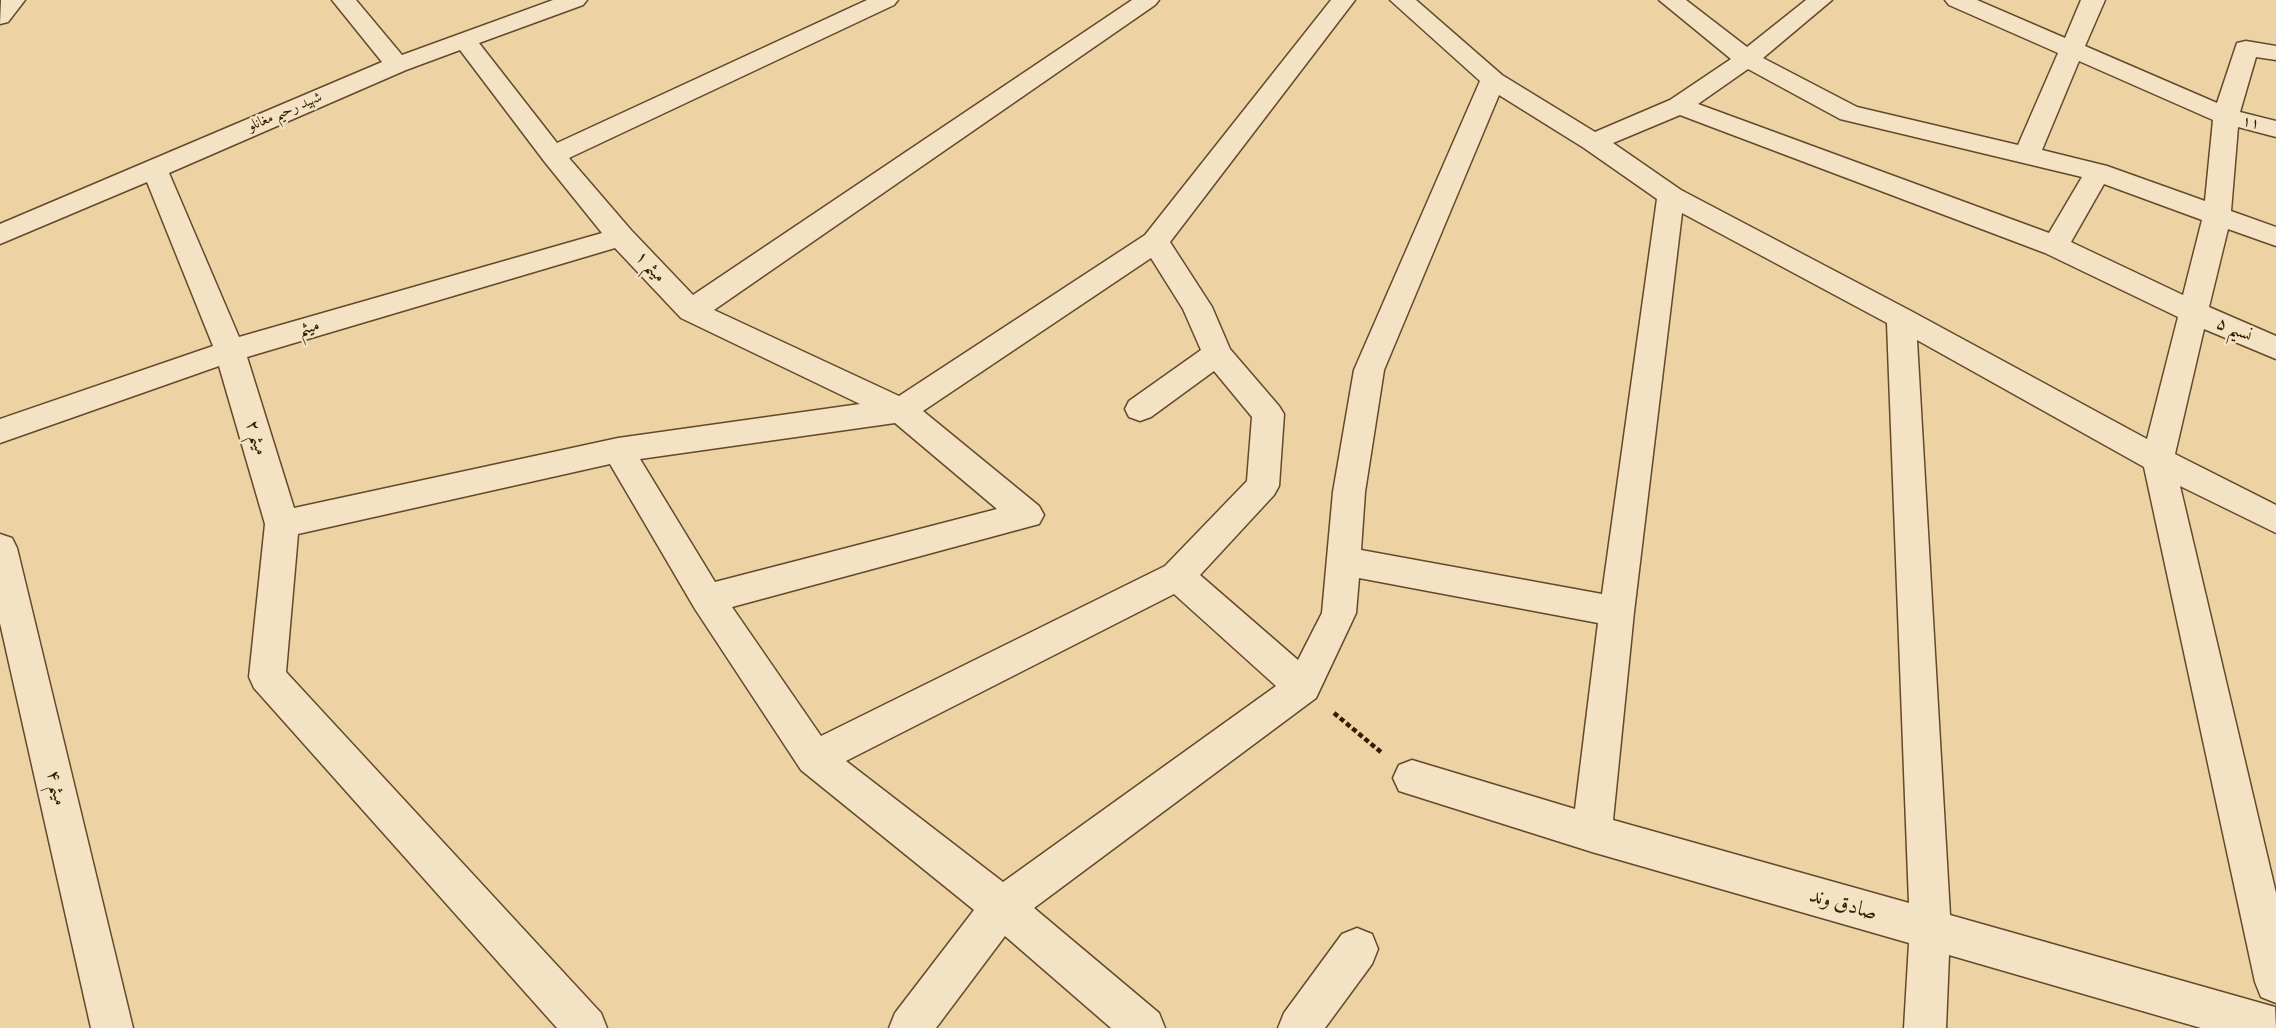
<!DOCTYPE html>
<html>
<head>
<meta charset="utf-8">
<style>
	body { margin:0 }
	canvas { display:block; background:#edd2a4 }
</style>
</head>
<body>
<canvas width="2276" height="1028"></canvas>
<script>
const ctx = document.querySelector('canvas').getContext('2d');
ctx.lineJoin = 'round';
function trace(path, color, width, dash) {
  ctx.strokeStyle = color;
  ctx.lineWidth = width;
  ctx.lineCap = dash ? 'butt' : 'round';
  ctx.setLineDash(dash || []);
  ctx.stroke(path);
}
function fill(path, color) {
  ctx.fillStyle = color;
  ctx.fill(path, 'evenodd');
}
function write(font, color, halo, rows, align = 'center') {
  ctx.font = font + ' Alegreya,Amiri,serif';
  ctx.lineWidth = 4.5;
  ctx.setLineDash([]);
  ctx.textBaseline = 'middle';
  ctx.strokeStyle = halo;
  ctx.fillStyle = color;
  for (const [text, x, y, turn = 0] of rows) {
    ctx.save();
    ctx.translate(x, y);
    ctx.rotate((+turn || 0) * Math.PI / 180);
    ctx.textAlign = isNaN(turn) ? turn : align;
    if (halo) ctx.strokeText(text, 0, 0);
    ctx.fillText(text, 0, 0);
    ctx.restore();
  }
}
const minor = new Path2D(`
	M1,0H25L8,22L0,24Z
	M332,0H356L402,55L553,0H587L583,5L479,43L557,143L867,0H898L894,5L569,158L631,230L693,295L1132,0H1159L1155,5L714,310L899,396L1145,235L1331,0H1355L1170,242L1212,307L1230,349L1279,406L1284,414L1279,486L1274,495L1200,575L1298,660L1322,613L1333,492L1354,370L1480,81L1390,0H1416L1502,75L1595,132L1670,100L1731,59L1659,0H1686L1747,47L1806,0H1832L1763,58L1857,107L2018,145L2058,53L1949,5L1945,0H1977L2065,38L2081,0H2105L2085,46L2217,103L2237,43L2246,41L2276,46V60L2256,57L2240,112L2276,121V137L2238,127L2231,211L2276,227V246L2228,229L2209,307L2276,336V359L2204,329L2175,454L2276,505V533L2180,486L2276,893V1003L2261,997L2255,982L2144,467L1917,340L1950,915L2275,1007L2276,1028H2201L1949,955L1946,1028H1904L1909,943L1592,852L1399,791L1393,778L1399,765L1412,760L1575,809L1598,623L1359,578L1356,613L1316,698L1034,908L1159,1013L1165,1028H1111L1005,936L936,1028H889L895,1013L974,910L801,770L695,609L610,464L298,534L286,672L601,1013L607,1028H557L254,688L249,677L265,524L219,366L0,443V419L213,346L147,182L0,244V224L382,62ZM460,50L544,161L602,233L239,337L169,173L406,70ZM2079,61L2213,120L2205,201L2107,166L2042,150ZM1748,69L1840,119L2082,177L2049,233L1698,104ZM1499,95L1584,148L1657,199L1602,594L1361,550L1365,492L1384,370ZM1680,115L2045,253L2178,317L2147,439L1911,311L1681,190L1613,143ZM2104,184L2202,220L2183,295L2071,242ZM1682,213L1887,323L1909,903L1613,820L1634,612ZM615,248L681,318L860,404L618,438L294,508L247,357ZM1151,258L1183,309L1201,350L1129,401L1125,409L1129,417L1140,421L1151,417L1214,371L1252,417L1247,481L1165,566L821,736L732,607L1039,524L1044,515L1039,506L923,411ZM895,423L997,509L715,582L640,459ZM1174,594L1276,686L1003,882L846,761Z
	M0,534L12,538L17,548L133,1028H91L0,623Z
	M1357,928L1372,934L1378,949L1372,964L1325,1028H1278L1284,1013L1342,934Z`);
trace(minor, '#64482a', 3);
trace(new Path2D(`
	M1334,713L1382,753`), '#371a02', 4.5, [5, 3]);
fill(minor, '#f3e2c4');
write('15px', '#371a02', '#f3e2c4', [
	["شهید رحیم مغانلو",285,112,-23],
	["۱۱",2251,123,14]
]);
write('18px', '#371a02', '#f3e2c4', [
	["۱ میثم",650,267,47],
	["میثم",309,328,-16],
	["نسیم ۵",2234,330,23],
	["۲ میثم",256,438,73],
	["۴ میثم",56,788,77]
]);
write('21px', '#371a02', '#f3e2c4', [
	["صادق وند",1843,905,16]
]);
</script>
</body>
</html>
